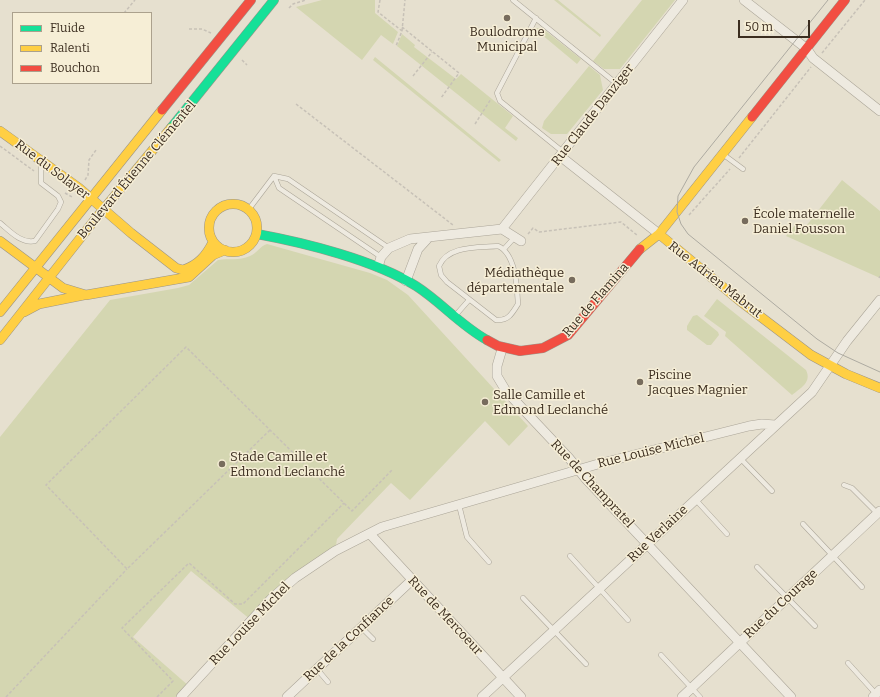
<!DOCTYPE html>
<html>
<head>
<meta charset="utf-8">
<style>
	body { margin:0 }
	#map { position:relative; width:880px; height:697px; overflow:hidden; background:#e6e0cf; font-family:Bitter,serif }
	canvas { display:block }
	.legend { position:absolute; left:12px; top:12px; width:140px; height:72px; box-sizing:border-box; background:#f6eed6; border:1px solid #aba18d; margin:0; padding:5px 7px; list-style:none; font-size:12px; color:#3b2d1f }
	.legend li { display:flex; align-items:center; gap:8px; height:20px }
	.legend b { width:20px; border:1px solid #aba18d }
	.scale { position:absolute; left:738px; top:20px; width:72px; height:18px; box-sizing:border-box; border:2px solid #3b2d1f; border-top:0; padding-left:5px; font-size:12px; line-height:14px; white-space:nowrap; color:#3b2d1f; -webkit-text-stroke:3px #f6eed6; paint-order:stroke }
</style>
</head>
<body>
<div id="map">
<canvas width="880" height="697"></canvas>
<ul class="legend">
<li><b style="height:5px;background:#16e098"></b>Fluide</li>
<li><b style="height:5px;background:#ffcf43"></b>Ralenti</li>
<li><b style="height:5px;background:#f24e42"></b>Bouchon</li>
</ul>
<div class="scale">50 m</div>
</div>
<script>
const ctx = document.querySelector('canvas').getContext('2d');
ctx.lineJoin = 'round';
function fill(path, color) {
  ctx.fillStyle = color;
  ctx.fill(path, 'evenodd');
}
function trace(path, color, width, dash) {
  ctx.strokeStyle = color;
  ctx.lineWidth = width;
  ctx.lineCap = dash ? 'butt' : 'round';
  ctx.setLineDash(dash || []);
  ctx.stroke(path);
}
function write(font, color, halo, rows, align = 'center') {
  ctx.font = font + ' Bitter,serif';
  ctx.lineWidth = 3;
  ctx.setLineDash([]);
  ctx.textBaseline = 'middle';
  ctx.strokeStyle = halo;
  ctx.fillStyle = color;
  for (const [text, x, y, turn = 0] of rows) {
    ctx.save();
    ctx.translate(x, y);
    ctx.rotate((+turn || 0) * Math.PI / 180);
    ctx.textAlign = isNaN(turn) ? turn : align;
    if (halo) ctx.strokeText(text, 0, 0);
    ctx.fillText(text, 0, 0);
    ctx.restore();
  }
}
fill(new Path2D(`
	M322,0H375V13L398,32L393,44L381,35L362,60L296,7Z
	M554,0H558L601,35L600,37Z
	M642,0H675L620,69H604L593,61Z
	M537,28H542L581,59L577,64L535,29Z
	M402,34L415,45L414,47L456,79L461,74L513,116L505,128L518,138L516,141L397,46Z
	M375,57L501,160L499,162L373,60Z
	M589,66L600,75L603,90L567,134H551L542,128L544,121Z
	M842,180L880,211V278L786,236L796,224L803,230Z
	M267,244L370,273L387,280L408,295L528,426L509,446L485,421L410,500L391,483L337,539L335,551L295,578L251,620L191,571L133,637L190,687L181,697H0V437L110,300L178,288L189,285L218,260C229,258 239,261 250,256C257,253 260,246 267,244Z
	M717,299L806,370C812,382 801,388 792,395L725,336L726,332L704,316Z
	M697,315L718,332L719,335L711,345H707L687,330V326L693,316Z`), '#d4d6b1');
const lane = new Path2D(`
	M513,0L617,84
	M536,18L497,93L500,101L563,152
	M724,155L743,169
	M249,209L274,176
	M0,223C10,231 21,244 35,241L58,209L61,202L58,196L41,183V161
	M498,246C516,254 517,287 518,304C512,314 508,321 496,320L447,282L441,275L439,266C448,245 478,248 498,246Z
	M504,249L514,238
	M381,257L279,188L274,176L288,179L389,248
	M454,317L469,300
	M740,458L772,491
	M844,485L852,488L877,513
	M695,499L727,534
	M459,505L467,537L489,562
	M803,524L862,587
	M570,556L628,620
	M757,567L815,626
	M523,598L586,664
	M361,627L373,639
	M661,655L700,697
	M848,663L876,694
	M317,669L328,682`);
const street = new Path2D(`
	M744,0L807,49L813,58L880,111
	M560,156L659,234
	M502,229L683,0
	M378,267L381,257L389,248L410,239L502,229L521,241
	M406,281L418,249L429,237
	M502,349L497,366V376L506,391L569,458L586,479L791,697
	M370,534L521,697
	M181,697L271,599L295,578L335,551L382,527L598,464L749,426L762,424L775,425
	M287,697L412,580
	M482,697L812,392L847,341L880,300
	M682,697L880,511
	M873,697L880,690`);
const fast = new Path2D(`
	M171,128L274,0
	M257,234C306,243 374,260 416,286C441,302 460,325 487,340`);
const slow = new Path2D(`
	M0,131L79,188L131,233L176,268L183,270C198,265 206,256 213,242
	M209 228a24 24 0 1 1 48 0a24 24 0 1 1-48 0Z
	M659,234L740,301L811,355L846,374L880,388
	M0,241L63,288L86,295L189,277L213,255L225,250
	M640,249L659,234L752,117
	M0,312L162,110
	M24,312L39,304L84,295
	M0,340L93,222L171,128`);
const jam = new Path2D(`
	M162,110L251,0
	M752,117L845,0
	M487,340L498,346L520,351L543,348L568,335L640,249`);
trace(lane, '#aba598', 5.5);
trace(street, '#aba598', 10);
trace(fast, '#9b9488', 10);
trace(slow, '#9b9488', 10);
trace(jam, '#9b9488', 10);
trace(new Path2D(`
	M380,0L378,12L402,31L396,46
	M289,8L293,4L306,0
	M124,13L135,0
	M402,27L459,73L441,98
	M189,29H202L211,33
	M402,31L405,0
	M822,53L865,0
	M242,60L247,65
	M413,76L432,52
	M296,104L453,225
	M475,124L491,99
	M0,146L34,171
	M739,158L811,67
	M85,180L88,175L89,160L96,150
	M65,193L72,197
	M689,215L730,169
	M528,234L533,228L539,232L621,222L638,236
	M879,278L880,276
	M270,430L127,569L46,485L186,347L352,511L392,470
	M6,697L127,569
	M157,697L173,681L122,628L189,563L235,604H243L344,503`), '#c7c1b7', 1.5, [3, 2]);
trace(lane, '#eeeae0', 4.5);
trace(street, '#eeeae0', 9);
trace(fast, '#16e098', 9);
trace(slow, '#ffcf43', 9);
trace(jam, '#f24e42', 9);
trace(new Path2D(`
	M828,0L694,167L678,196L677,212L681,224L688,234L817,339L838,353L880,372`), '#adaaa1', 1);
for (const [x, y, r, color] of [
	[507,18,4,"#776c5d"],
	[745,221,4,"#776c5d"],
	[572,280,4,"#776c5d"],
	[640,382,4,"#776c5d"],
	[485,402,4,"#776c5d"],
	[222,464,4,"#776c5d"]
]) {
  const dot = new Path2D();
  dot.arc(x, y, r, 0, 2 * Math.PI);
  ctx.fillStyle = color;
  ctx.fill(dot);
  trace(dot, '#f6eed6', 1.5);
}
write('13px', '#3b2d1f', '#f6eed6', [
	["Boulodrome",507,32,"center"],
	["Municipal",507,47,"center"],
	["École maternelle",753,214],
	["Daniel Fousson",753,229],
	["Médiathèque",564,273,"right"],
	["départementale",564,288,"right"],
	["Piscine",648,375],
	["Jacques Magnier",648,390],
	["Salle Camille et",493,395],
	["Edmond Leclanché",493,410],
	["Stade Camille et",230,457],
	["Edmond Leclanché",230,472]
], 'left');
write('13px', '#3b2d1f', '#f6eed6', [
	["Rue Claude Danziger",593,115,-52],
	["Rue du Solayer",52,170,37],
	["Boulevard Étienne Clémentel",137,170,-50],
	["Rue Adrien Mabrut",715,280,38],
	["Rue de Flamina",596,300,-49],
	["Rue Louise Michel",651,451,-14],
	["Rue de Champratel",592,484,47],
	["Rue Verlaine",658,534,-43],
	["Rue du Courage",781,604,-43],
	["Rue de Mercoeur",445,616,47],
	["Rue Louise Michel",250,624,-46],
	["Rue de la Confiance",349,639,-43]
]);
</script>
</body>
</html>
